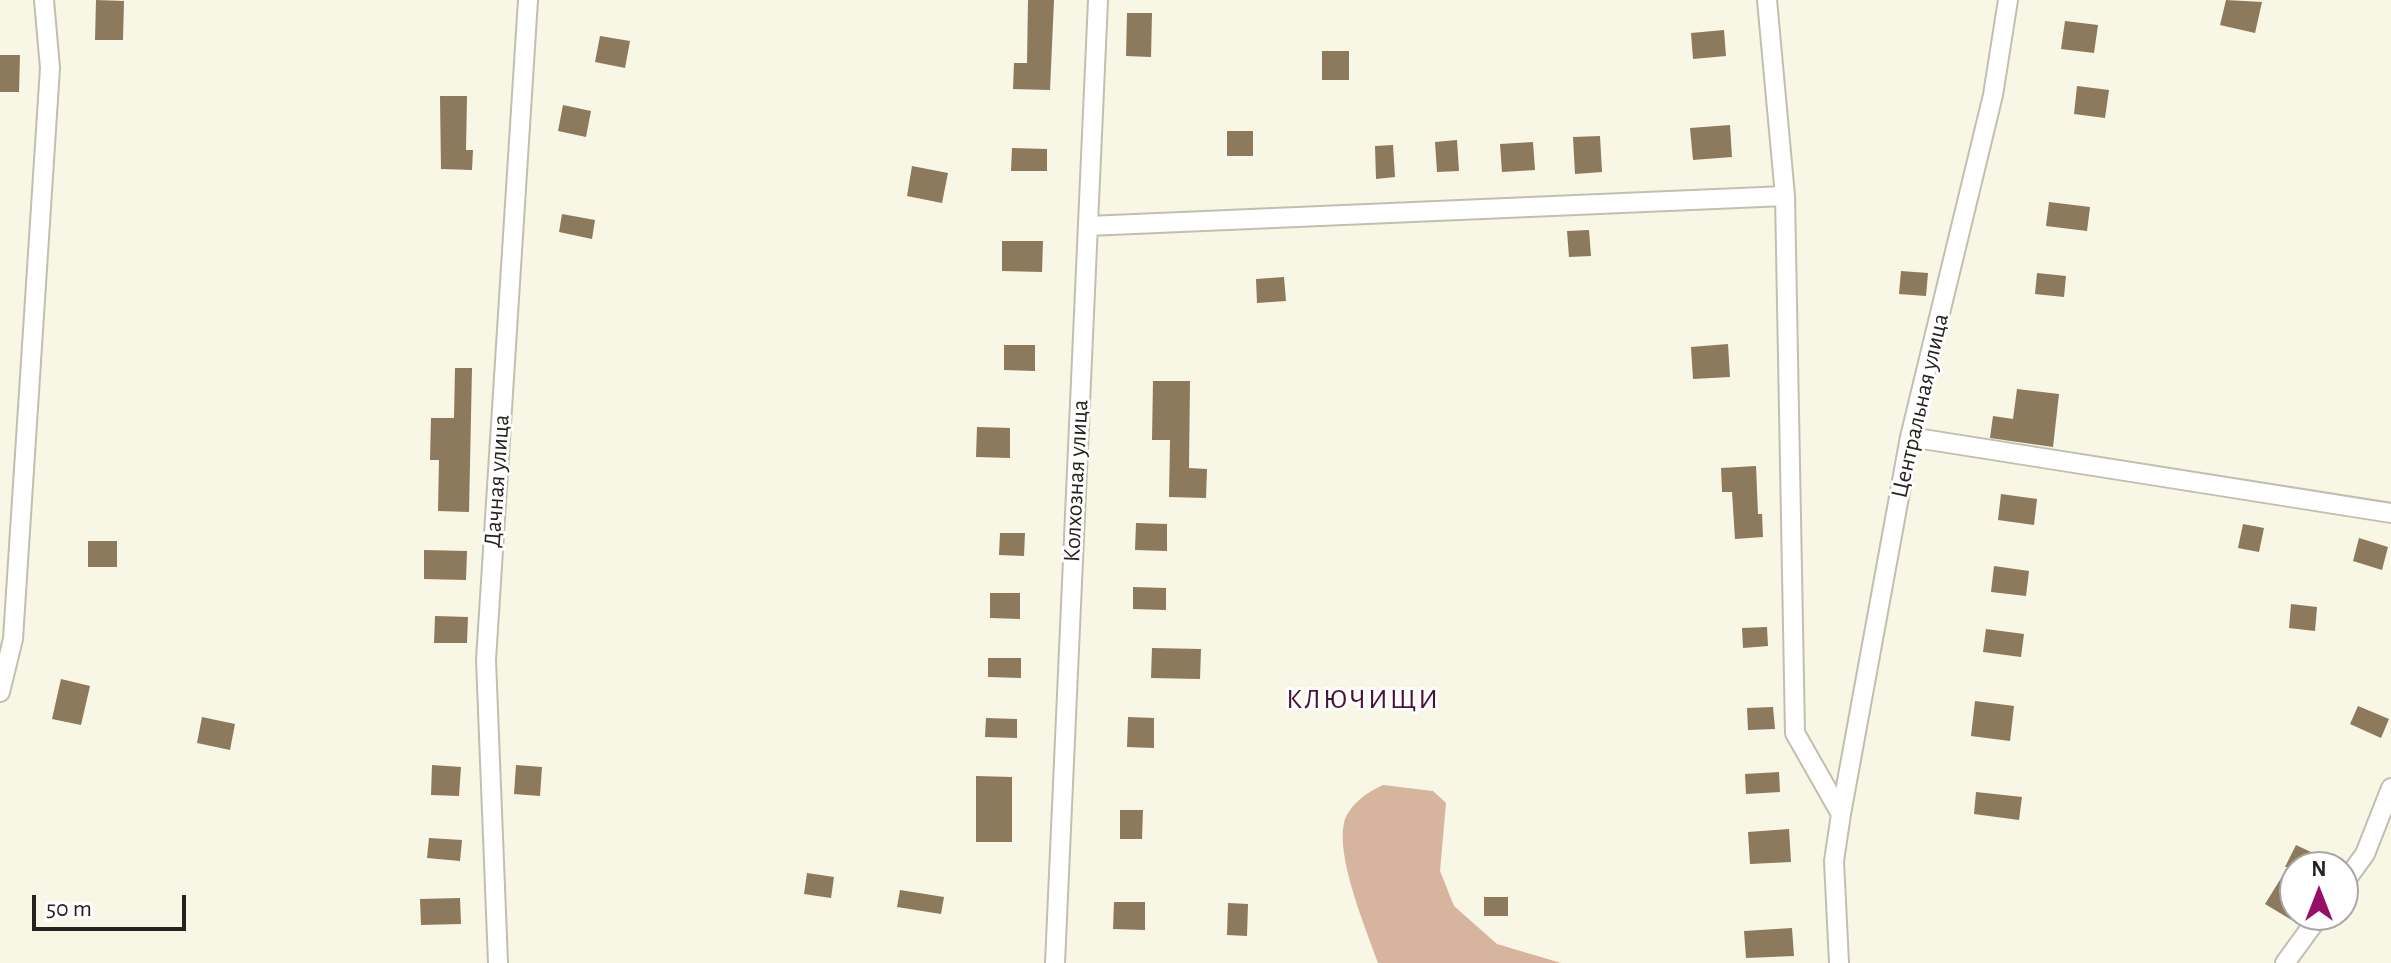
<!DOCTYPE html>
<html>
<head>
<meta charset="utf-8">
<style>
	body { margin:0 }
	#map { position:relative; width:2391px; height:963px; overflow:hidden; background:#f8f6e4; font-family:"Alegreya Sans",sans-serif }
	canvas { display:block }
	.north { position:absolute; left:2279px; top:851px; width:80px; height:80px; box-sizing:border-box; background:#fff; border:2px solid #a7a7a5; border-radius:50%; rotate:0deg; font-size:22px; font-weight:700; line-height:32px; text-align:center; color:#24231d }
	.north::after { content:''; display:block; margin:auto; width:28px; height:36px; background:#950f67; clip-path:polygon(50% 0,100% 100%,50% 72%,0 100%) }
	.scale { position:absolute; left:32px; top:895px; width:154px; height:36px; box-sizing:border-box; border:4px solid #24231d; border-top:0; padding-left:10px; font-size:24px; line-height:28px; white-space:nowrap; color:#24231d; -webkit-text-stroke:6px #fff; paint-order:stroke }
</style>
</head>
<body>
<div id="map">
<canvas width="2391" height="963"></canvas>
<div class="north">N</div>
<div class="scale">50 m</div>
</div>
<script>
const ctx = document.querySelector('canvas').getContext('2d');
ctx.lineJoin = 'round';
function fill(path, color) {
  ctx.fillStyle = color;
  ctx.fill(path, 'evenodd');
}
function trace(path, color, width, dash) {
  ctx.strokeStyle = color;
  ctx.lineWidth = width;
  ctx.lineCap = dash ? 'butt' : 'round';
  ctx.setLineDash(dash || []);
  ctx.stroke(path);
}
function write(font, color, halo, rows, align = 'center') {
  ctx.font = font + ' "Alegreya Sans",sans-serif';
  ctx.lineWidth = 6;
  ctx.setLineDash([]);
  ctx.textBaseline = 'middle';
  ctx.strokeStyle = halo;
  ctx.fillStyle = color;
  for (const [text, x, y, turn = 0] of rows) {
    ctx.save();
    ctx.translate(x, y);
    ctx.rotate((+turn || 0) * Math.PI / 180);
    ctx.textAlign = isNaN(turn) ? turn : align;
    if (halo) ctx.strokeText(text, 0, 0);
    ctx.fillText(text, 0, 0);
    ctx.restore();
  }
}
fill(new Path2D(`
	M1383,785L1433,791L1446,803L1440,871L1454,906L1497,944L1561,963H1378C1366,929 1336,858 1344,823C1348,806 1367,792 1383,785Z`), '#d6b49e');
fill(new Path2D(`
	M96,0L124,1L123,40H95Z
	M1028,0H1054L1050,90L1013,89L1014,63H1027Z
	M2226,0L2262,2L2255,33L2220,25Z
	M1127,13H1152L1151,57L1126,56Z
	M2065,21L2098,25L2094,53L2061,49Z
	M1724,30L1726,56L1693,59L1691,33Z
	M600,36L630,41L625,68L595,62Z
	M1322,51H1349V80H1322Z
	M0,55H20L19,92H0Z
	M2077,86L2109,90L2105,118L2074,114Z
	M440,96H467L466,150H473L472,170L441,169Z
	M563,105L591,111L586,137L558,131Z
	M1730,125L1732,157L1693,160L1690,128Z
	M1227,131H1253V156H1227Z
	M1600,136L1602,172L1575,174L1573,137Z
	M1457,140L1459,171L1437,172L1435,142Z
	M1533,142L1535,170L1502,172L1500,144Z
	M1393,145L1395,177L1376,179L1375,146Z
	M1012,148L1047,149V171H1011Z
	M912,166L948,173L942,203L907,196Z
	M2049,202L2090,207L2087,231L2046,226Z
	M562,214L595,220L592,239L559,232Z
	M1589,230L1591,256L1569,257L1567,231Z
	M1002,241H1043L1042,272L1002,271Z
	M1901,271L1928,273L1926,296L1899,294Z
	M2037,273L2066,276L2064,297L2035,294Z
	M1284,277L1286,301L1257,303L1256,279Z
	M1728,344L1730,377L1693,379L1691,347Z
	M1004,345H1035V371L1004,370Z
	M455,368H472L469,512L438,511L439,460H430L431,418H454Z
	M1153,381H1190L1189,468L1207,469L1206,498L1169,497L1170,440H1152Z
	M2017,389L2059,394L2053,447L1990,438L1993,416L2013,419Z
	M977,427L1010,428V458L976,457Z
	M1756,466L1758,514H1762L1763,537L1735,539L1732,492H1722L1721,468Z
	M2001,494L2037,499L2034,525L1998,520Z
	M1136,523L1167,524V551L1135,550Z
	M2243,524L2264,528L2259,552L2238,548Z
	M1000,533H1025L1024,556L999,555Z
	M2359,538L2388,547L2382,570L2353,561Z
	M88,541H117V567H88Z
	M424,550L467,551L466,580L424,579Z
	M1994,566L2029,571L2026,596L1991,592Z
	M1133,587L1166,588V610L1133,609Z
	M990,593H1020V619L990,618Z
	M2291,604L2317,607L2315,631L2289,628Z
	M435,616L468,617L467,643H434Z
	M1767,627L1768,646L1743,648L1742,628Z
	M1986,629L2024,634L2021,657L1983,652Z
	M1152,648L1201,649L1200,679L1151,678Z
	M988,658H1021V678L988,677Z
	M61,679L90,686L81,725L52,719Z
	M1975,701L2014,706L2010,741L1971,736Z
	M2358,706L2389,719L2381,738L2350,724Z
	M1773,707L1775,729L1748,730L1747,708Z
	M202,717L235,724L230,750L197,743Z
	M1128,717L1154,718V748L1127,747Z
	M986,718L1017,719V738L985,737Z
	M432,765L461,767L459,796L431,795Z
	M516,765L542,767L540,796L514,794Z
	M1779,772L1780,792L1746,794L1745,774Z
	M976,776L1012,777V842H976Z
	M1976,792L2022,797L2019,820L1974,814Z
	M1120,810H1143L1142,839H1120Z
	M1789,829L1791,862L1750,864L1748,832Z
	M429,838L462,840L460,861L427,858Z
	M2296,845L2341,866L2295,867V922L2265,904L2288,867H2285Z
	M807,873L834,877L831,898L804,894Z
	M900,890L944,897L941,914L897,907Z
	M1484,897H1508V916H1484Z
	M460,898L461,924L421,925L420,899Z
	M1114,902H1145V930L1113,929Z
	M1228,903L1248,904L1247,936L1227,935Z
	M1792,928L1794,956L1746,958L1744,931Z`), '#8d795b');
const street = new Path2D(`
	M1767,0L1785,196L1795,733L1841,814
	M1088,226L1785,196
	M1910,437L2391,513
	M0,692L13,639L50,68L44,0
	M2343,884L2365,854L2391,788
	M498,963L486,660L528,0
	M1055,963L1098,0
	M1839,963L1834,861L1841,814L1910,437L1993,95L2008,0
	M2285,963L2320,915`);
trace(street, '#c2bfaf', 22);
trace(street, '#fff', 18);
write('24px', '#24231d', '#fff', [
	["Центральная улица",1920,406,-77],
	["Дачная улица",497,481,-86],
	["Колхозная улица",1076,481,-87]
]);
ctx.letterSpacing = '2px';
write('28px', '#4e1136', '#fff', [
	["КЛЮЧИЩИ",1363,700]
]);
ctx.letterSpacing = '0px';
</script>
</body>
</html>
